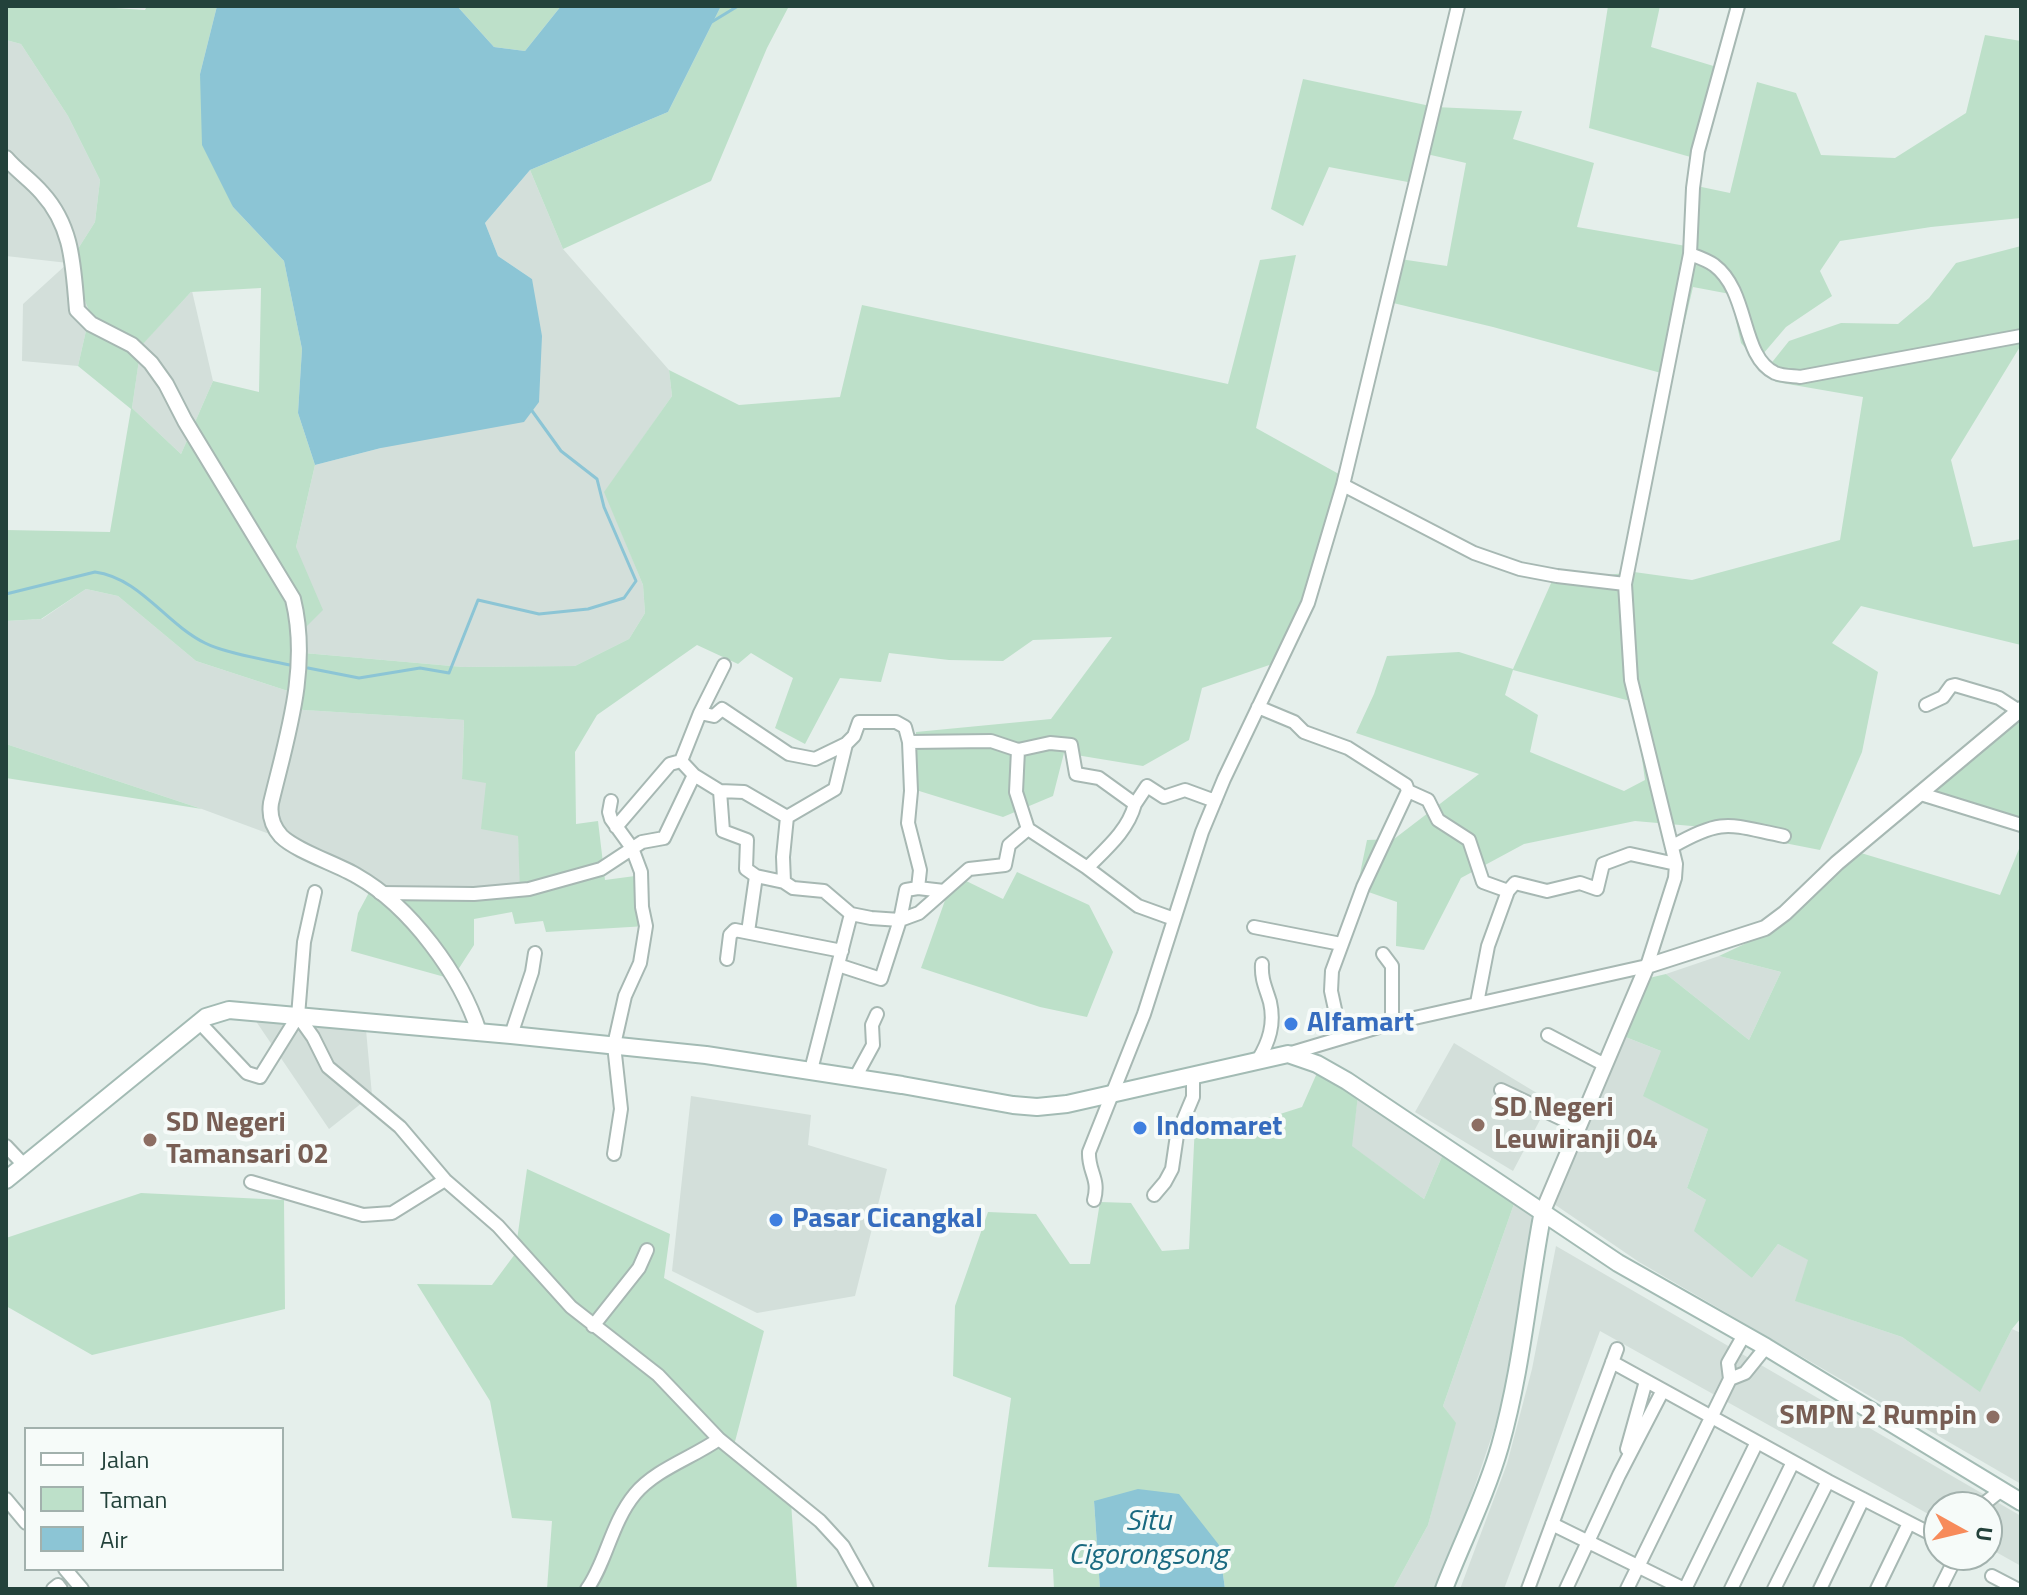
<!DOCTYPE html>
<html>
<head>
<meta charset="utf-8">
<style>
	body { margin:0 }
	#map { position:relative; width:2027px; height:1595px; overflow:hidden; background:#e5efeb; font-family:"Titillium Web",sans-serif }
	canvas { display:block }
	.frame { position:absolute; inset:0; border:8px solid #23423b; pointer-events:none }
	.legend { position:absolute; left:24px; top:1427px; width:260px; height:144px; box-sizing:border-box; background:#f6fbf9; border:2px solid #a2b1ad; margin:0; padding:10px 14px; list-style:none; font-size:24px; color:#23423b }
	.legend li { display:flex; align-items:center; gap:16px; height:40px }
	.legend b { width:40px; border:2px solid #a2b1ad }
	.north { position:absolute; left:1923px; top:1491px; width:80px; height:80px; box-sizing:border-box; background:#f6fbf9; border:2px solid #a2b1ad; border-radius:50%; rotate:98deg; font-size:22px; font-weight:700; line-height:32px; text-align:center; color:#23423b }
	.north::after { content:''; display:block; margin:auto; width:28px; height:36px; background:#f78b5b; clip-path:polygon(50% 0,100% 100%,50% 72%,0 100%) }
</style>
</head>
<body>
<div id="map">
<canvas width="2027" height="1595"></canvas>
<div class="frame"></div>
<ul class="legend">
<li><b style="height:10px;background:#fff"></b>Jalan</li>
<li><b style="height:22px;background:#bde0c9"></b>Taman</li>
<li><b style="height:22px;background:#8cc5d5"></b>Air</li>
</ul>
<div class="north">U</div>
</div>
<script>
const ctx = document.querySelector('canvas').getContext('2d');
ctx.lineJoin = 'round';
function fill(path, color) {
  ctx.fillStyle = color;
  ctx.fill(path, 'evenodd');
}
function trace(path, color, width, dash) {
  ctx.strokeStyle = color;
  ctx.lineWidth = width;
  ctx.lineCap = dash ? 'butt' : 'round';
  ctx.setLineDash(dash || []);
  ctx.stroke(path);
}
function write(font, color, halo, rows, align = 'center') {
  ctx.font = font + ' "Titillium Web",sans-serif';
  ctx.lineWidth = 8;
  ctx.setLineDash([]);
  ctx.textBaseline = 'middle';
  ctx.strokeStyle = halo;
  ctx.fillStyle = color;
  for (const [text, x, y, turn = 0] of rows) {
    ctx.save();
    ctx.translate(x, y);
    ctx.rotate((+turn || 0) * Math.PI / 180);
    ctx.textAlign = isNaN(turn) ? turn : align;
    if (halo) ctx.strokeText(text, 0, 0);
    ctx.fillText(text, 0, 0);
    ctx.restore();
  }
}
fill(new Path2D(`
	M6,40L21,44L68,116L100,180L95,222L69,263L90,313L78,366L22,361L23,304L68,263L6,256Z
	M530,170L563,249L669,370L672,396L605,492L643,585L645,613L629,639L575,666L463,667L304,653L296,547L315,465L381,448L532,279L498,256L485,223Z
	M192,291L213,381L181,454L132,408L141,345Z
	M86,589L118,596L196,661L291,692L289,709L464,720L462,778L486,782L518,835L521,891L475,897L373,885L337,859L202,809L6,744V621L42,619Z
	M1719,956L1781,972L1749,1040L1666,974Z
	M247,1008L365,1019L372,1095L329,1129Z
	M1623,1036L1661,1051L1708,1129L1687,1188L1706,1200L1752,1278L1778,1244L1809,1260L1796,1301L1902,1337L1980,1391L2012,1329L2021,1333V1484L1639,1262L1554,1204V1193Z
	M1454,1043L1550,1101L1513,1171L1415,1112Z
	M691,1096L811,1115L808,1145L887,1169L855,1296L757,1313L672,1271Z
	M1358,1096L1443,1154L1424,1199L1351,1146Z
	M1515,1201L1532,1211L1531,1233L1502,1406L1440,1589H1393L1428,1525L1455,1423L1443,1406Z
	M1556,1246L2021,1516V1566L1987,1547V1507H1939V1520L1600,1331L1504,1589H1460L1507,1464L1532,1369Z`), '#d3dfda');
fill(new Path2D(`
	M6,6H85L145,10L147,6H217L200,74L233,207L284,261L302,349L298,413L315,465L296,547L323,610L303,630L304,653L463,667L575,666L629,639L645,613L643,585L604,492L672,396L669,370L739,405L840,397L862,305L1228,384L1260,260L1296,255L1256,428L1346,478L1284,660L1202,688L1189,740L1143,766L1064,753L1053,796L1003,817L916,790V732L1051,719L1112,637L1033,640L1003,661L949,660L889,653L881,682L840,678L805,744L775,728L793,678L751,653L738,664L697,645L597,715L575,752L576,824L598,821L605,880L635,876L647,926L546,932L543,921L515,924L512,912L474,919V945L452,979L351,951L358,913L373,885L474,897L520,891L518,836L481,829L486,783L462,779L464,720L288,709L291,692L196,661L118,596L86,589L41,619L6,621V530L110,532L131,409L78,366L90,313L69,263L95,222L100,180L68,116L21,44L6,40ZM261,288L259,392L213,381L181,454L132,408L141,346L191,292Z
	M457,6H561L525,51L494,47Z
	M721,6H789L767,48L711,181L563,249L530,170L668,112Z
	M1608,6H1660L1651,47L1720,68L1694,158L1589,128Z
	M1985,35L2021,41V218L1931,227L1840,241L1820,271L1832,296L1786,327L1757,361L1741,343L1730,294L1693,287L1672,376L1493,327L1389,302L1400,259L1447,266L1466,163L1422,153L1413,183L1329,167L1303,226L1271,209L1303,79L1435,107L1522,111L1513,139L1594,163L1577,227L1686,246L1692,185L1730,193L1757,82L1796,93L1821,155L1895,158L1966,113Z
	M2021,246V345L1951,460L1973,547L2021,539V645L1861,606L1832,643L1878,672L1862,752L1820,850L1703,827L1635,821L1524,844L1461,878L1424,950L1396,946L1397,902L1357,888L1367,840L1394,839L1479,774L1356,733L1374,694L1387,656L1459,652L1513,669L1552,581L1634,572L1692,580L1840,540L1863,397L1776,382L1765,371L1789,341L1841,323L1898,324L1929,298L1956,263ZM1513,670L1634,702L1645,780L1624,791L1530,752L1538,715L1505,695Z
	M2021,716V829L1923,803Z
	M6,744L202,809L6,778Z
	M2021,844V1318L2012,1329L1980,1392L1902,1337L1795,1301L1808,1260L1778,1244L1752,1278L1694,1231L1706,1200L1687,1188L1708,1129L1643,1096L1661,1051L1623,1036L1649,978L1666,974L1749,1040L1781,972L1719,956L1774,930L1861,853L2000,895Z
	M1017,872L1089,905L1113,952L1087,1017L1040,1007L921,968L954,875L1003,899Z
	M1317,1073L1358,1096L1352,1146L1424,1199L1443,1154L1515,1201L1443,1406L1456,1423L1428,1525L1393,1589H1225L1219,1545L1094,1501L1100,1589H1054L1053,1569L988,1567L1011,1398L953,1376L955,1306L988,1212L1036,1214L1070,1264H1090L1100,1202L1131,1203L1162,1251L1189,1249L1195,1124L1233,1129L1302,1107Z
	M527,1169L670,1234L664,1278L764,1331L732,1453L791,1502L797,1589H547L552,1521L512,1518L490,1401L417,1284L492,1285L515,1254Z
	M141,1193L284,1200L285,1309L92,1355L6,1306V1238Z`), '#bde0c9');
fill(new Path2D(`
	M217,6H457L494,47L525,51L561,6H721L668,112L530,170L485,223L498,256L532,279L542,336L539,402L524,422L381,448L315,465L298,413L302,349L284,261L233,207L202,145L200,74Z
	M1138,1489L1179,1494L1219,1545L1225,1589H1100L1094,1501Z`), '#8cc5d5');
trace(new Path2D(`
	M710,23L738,6
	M6,594L95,572C140,578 166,624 205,643C224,653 267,660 290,665
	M308,668L359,678L420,668L449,673L478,600L539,614L588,609L624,598L636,581L604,507L597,479L561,451L530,408`), '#8cc5d5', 3);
const minor = new Path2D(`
	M1690,254C1698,257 1707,260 1714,265C1750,292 1740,356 1775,373C1782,376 1792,376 1800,377L2021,336
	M1343,485L1474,553L1520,569L1557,576L1625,584
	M1926,705L1943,697L1951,686L1955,685L1999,698L2019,711
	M1258,707L1294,722L1304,732L1348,748L1406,785L1408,791L1363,887L1332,971L1331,991L1341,1037
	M700,713L724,665
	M909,742L911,791L908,823L920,870L918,888
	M1018,750L1016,792L1028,829
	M681,761L700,713L714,716L722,709L789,754L815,759L846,744
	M720,791L723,831L747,840L746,869L756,876L784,882
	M1408,791L1428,800L1438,820L1469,840L1483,882L1508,891L1515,883L1547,891L1580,883L1597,889L1603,864L1630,854L1676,864
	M1921,794L2021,825
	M611,801L609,812L611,819L632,848L641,872L642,907L646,926L640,963L625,996L614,1045L621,1109L614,1154
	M787,817L783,857L784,882L793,888L824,891L851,914L871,918L900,920L919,913L969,869L1005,865L1009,845L1028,829L1086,867L1089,866C1108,847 1128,830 1135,804
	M616,827L670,764L681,761L694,775
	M1673,846C1724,817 1729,825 1784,836
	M1086,867L1138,906L1174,919
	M380,893L474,894L529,889L601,869L642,842L664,838L694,775L720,791L744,792L787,817L835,789L846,744L854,736L859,722H896L905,727L909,742L991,741L1018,750L1050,743L1071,745L1076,774L1099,778L1135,804L1147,786L1164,797L1185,790L1215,801
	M1254,927L1341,944
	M748,932L756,876
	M1383,954L1392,966V1023
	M727,959L730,935L735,930L842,951
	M838,965L881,979L900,920L906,890L918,888L944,891
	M1477,1003L1488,946L1508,891
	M298,1016L313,1037L328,1067L400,1127L445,1180L498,1226L571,1307L658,1375L719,1439L820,1521L843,1546L867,1589
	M200,1023L247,1073L260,1077L298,1016L304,942L315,892
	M511,1035L532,972L535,953
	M1548,1035L1605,1065
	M1288,1054L1392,1023L1647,966L1675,878L1676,864L1631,680L1625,584L1690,254L1693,188L1698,151L1738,6
	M1258,1060C1269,1042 1275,1024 1270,1002C1266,988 1261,980 1262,964
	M811,1070L851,914
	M855,1078L873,1045L872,1025L877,1014
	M1501,1090L1577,1126
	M6,1146L23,1164
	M251,1182L363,1215L392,1213L445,1180
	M1154,1195L1165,1182L1172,1169L1177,1135L1193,1097V1076
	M1094,1200C1100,1178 1088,1172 1089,1152L1144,1014L1202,832L1224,779L1308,603L1343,485L1458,6
	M593,1326L639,1268L647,1250
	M1612,1362L1828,1481L1939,1538
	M1730,1379L1745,1373L1766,1347
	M1627,1449L1646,1381
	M6,1499L26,1523
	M1980,1507L2000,1491
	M1552,1524L1684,1589
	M65,1569L82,1589
	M1992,1576L2017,1589
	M53,1589L58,1585L61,1589
	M587,1589C606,1563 611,1523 635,1494C656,1469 692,1458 719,1439
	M1528,1589L1617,1349
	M1566,1589L1619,1475L1663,1390
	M1627,1589L1730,1379L1728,1363L1744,1335
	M1685,1589L1757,1442
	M1731,1589L1793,1462
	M1774,1589L1828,1481
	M1820,1589L1863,1499
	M1877,1589L1909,1523
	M1940,1589L1957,1555`);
const tertiary = new Path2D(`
	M6,158C17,171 31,180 42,193C73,227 73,266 77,310L91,324L132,345L151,363L166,384L185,421L293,599C310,668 287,736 271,803C269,816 272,826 281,836C296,851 337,864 357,876C410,906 461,975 479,1032
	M1543,1211L1647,966L1765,928L1785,913L1837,863L2021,709`);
const secondary = new Path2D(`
	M6,1180L206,1017L229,1010L511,1035L706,1055L902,1085L1013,1105L1037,1107L1067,1104L1288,1054L1317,1064L1347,1081L1618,1263L1766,1347L2021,1502
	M1444,1589C1462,1542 1486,1495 1500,1446C1522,1369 1528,1289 1543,1211`);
trace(minor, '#a7b8b3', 16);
trace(tertiary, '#a7b8b3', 18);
trace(secondary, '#a3bbb4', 20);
trace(minor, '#fff', 12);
trace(tertiary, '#fff', 14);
trace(secondary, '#fff', 16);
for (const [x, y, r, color] of [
	[1291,1024,8,"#3f7fe0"],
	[1478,1125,8,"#8d6e63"],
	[1140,1128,8,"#3f7fe0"],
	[150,1140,8,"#8d6e63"],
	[776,1220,8,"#3f7fe0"],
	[1993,1417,8,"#8d6e63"]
]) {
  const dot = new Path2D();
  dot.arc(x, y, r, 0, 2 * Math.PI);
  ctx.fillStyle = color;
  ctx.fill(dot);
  trace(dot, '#f6fbf9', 3);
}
write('bold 28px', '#366cbe', '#f6fbf9', [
	["Alfamart",1307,1024],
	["Indomaret",1156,1128],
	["Pasar Cicangkal",792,1220]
], 'left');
write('bold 28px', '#785e54', '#f6fbf9', [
	["SD Negeri",1494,1109],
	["Leuwiranji 04",1494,1141],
	["SD Negeri",166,1124],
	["Tamansari 02",166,1156],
	["SMPN 2 Rumpin",1977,1417,"right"]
], 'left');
write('italic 30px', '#1a6a81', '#f6fbf9', [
	["Situ",1148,1523],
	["Cigorongsong",1148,1557]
]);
</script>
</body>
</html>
